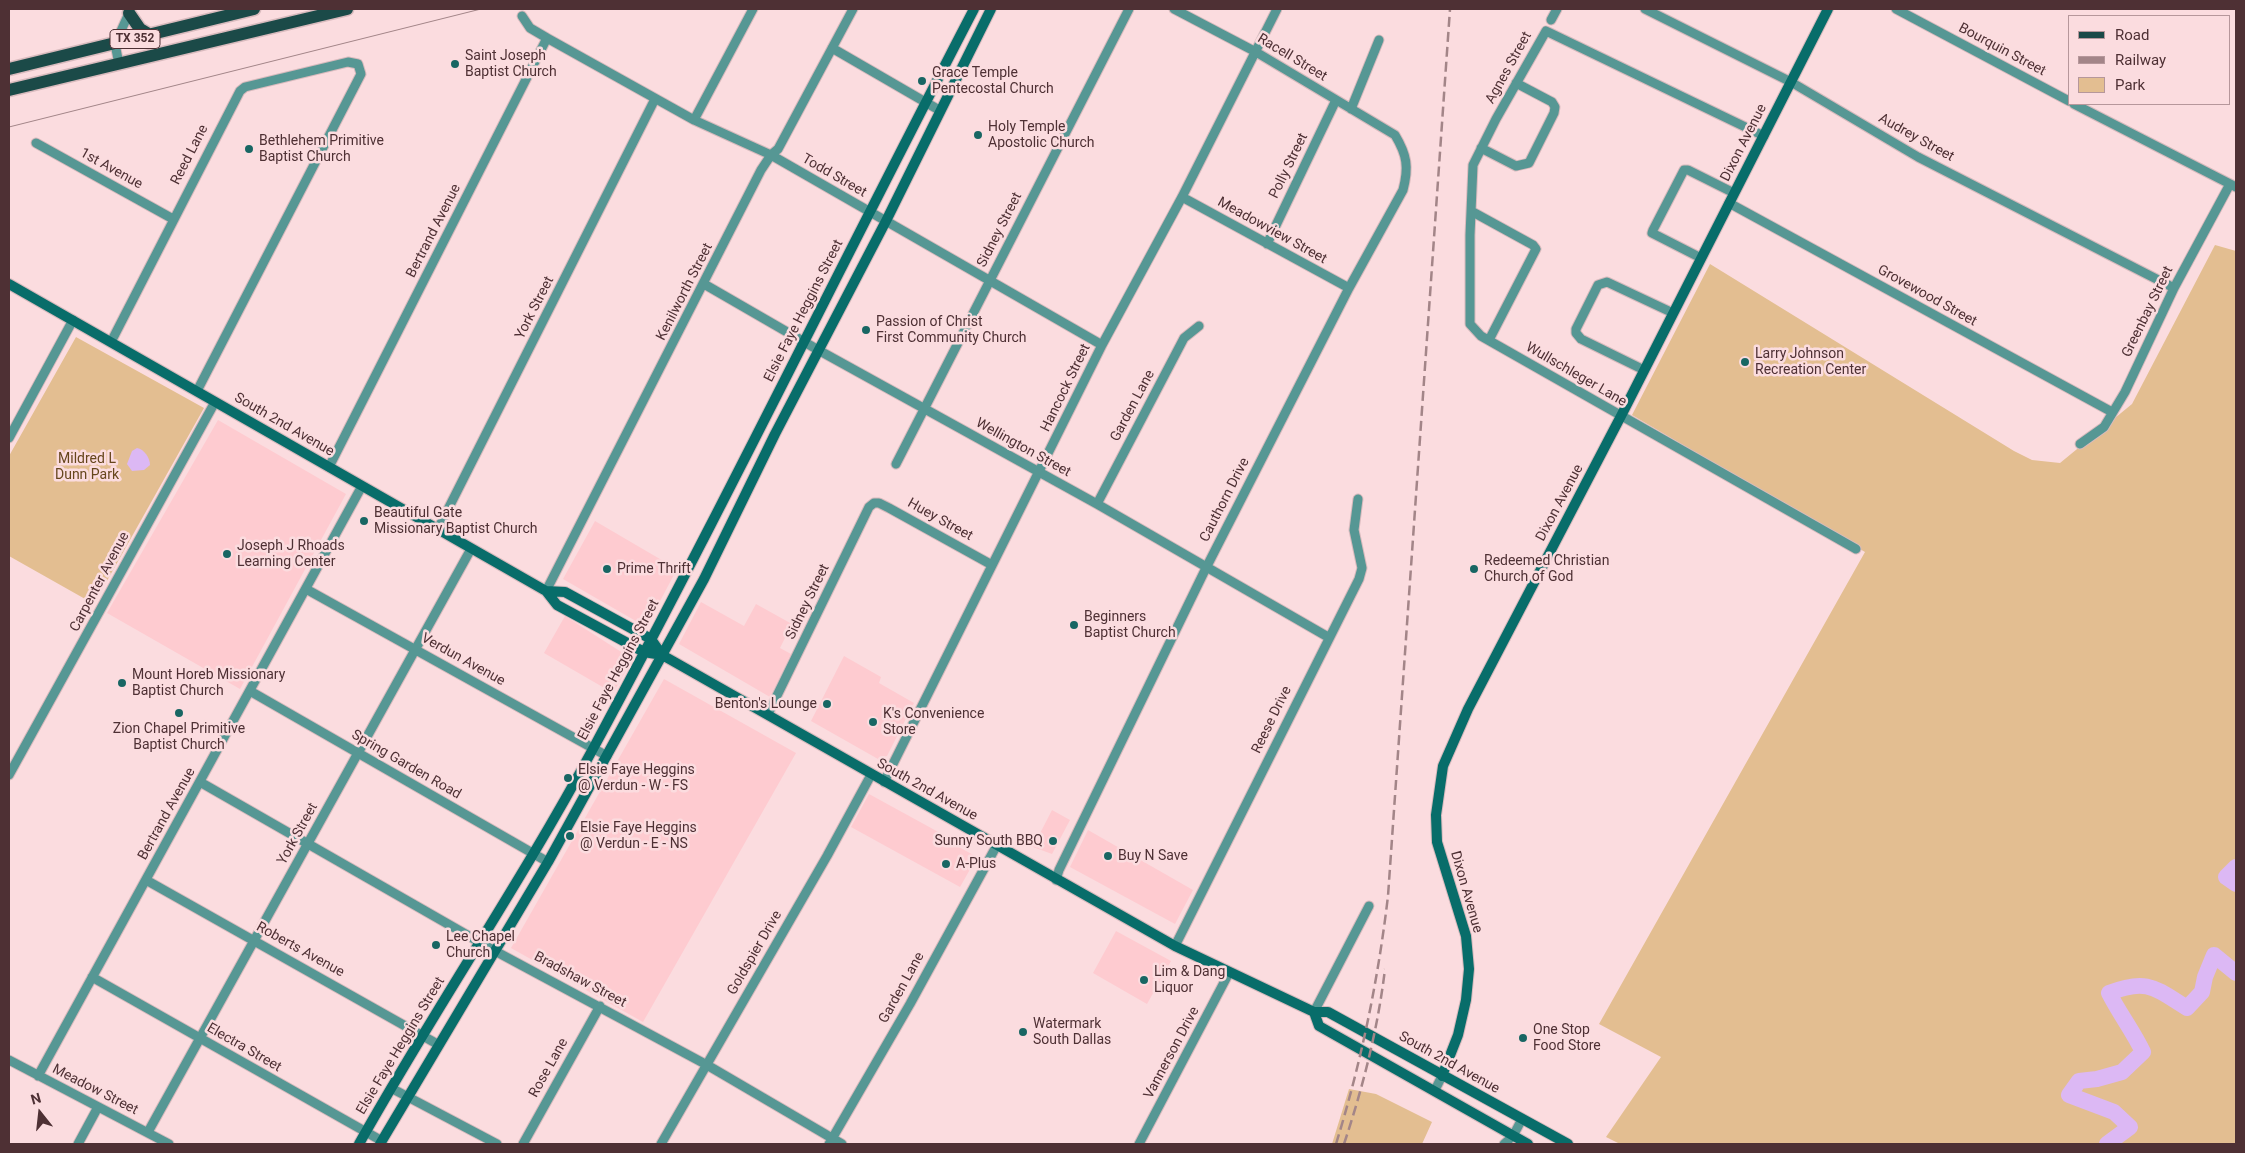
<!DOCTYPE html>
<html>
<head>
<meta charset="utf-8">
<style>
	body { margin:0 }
	#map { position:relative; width:2245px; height:1153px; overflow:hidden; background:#fbdcdf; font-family:Roboto,sans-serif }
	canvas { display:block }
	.frame { position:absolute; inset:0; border:10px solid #4e3034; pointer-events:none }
	.legend { position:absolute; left:2068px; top:15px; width:162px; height:90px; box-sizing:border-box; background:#fbdcdf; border:1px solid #b6979b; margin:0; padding:6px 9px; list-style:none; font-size:15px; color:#4e3034 }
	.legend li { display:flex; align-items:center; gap:10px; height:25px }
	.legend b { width:25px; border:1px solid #b6979b }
	.north { position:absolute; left:15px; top:1088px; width:50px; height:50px; -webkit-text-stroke:4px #fbdcdf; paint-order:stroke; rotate:344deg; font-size:14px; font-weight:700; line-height:20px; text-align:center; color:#4e3034 }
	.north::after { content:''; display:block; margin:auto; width:18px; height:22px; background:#4e3034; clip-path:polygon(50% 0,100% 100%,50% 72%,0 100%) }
</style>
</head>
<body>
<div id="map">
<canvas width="2245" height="1153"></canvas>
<div class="frame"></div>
<ul class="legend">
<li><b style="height:6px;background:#1b4a48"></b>Road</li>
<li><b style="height:6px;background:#a38588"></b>Railway</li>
<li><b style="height:14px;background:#e3be91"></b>Park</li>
</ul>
<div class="north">N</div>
</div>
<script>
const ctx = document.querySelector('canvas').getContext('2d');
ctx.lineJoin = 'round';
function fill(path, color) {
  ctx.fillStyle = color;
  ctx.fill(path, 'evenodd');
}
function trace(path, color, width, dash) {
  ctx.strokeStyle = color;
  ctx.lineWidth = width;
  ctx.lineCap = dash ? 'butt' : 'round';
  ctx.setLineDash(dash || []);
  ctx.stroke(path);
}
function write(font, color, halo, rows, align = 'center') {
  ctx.font = font + ' Roboto,sans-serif';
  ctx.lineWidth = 5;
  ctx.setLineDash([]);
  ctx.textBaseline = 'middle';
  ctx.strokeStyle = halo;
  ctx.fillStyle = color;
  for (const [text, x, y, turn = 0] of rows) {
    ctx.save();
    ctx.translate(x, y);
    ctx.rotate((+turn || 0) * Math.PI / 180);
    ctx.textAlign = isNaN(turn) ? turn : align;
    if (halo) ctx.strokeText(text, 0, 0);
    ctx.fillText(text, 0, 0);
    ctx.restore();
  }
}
fill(new Path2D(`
	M218,420L346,494L240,689L107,613Z
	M595,521L677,569L649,622L641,624L563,579Z
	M701,602L744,626L756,604L792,624L780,648L791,654L770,697L679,644Z
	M565,616L626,655L631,662L613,693L544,653Z
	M844,656L881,677L879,683L914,703L887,756L878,759L811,721Z
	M664,679L796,753L643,1022L511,948Z
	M869,794L942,834L941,837L977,857L960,887L851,827Z
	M1052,810L1070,820L1052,854L1033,847Z
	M1088,830L1193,890L1175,924L1070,867Z
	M1116,931L1171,961L1147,1004L1093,973Z`), '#fecbd0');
fill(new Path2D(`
	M2215,245L2236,251V1144H1620L1606,1137L1661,1057L1599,1024L1865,552L1632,415L1710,264L2014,451L2032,460L2060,463L2132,404Z
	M76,337L204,408L94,604L9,556V456Z
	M1349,1089L1376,1094L1432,1122L1422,1144H1332Z`), '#e3be91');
fill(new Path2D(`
	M137,448C144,449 150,458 150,465L144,470L132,471L127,464L132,451Z`), '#dcb8f4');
trace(new Path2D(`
	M2236,867L2226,877L2236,884
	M2107,1144L2130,1127L2114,1112L2069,1095L2079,1081L2097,1079L2122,1072L2143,1052C2133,1031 2119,1013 2109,993C2147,978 2155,988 2187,1008L2202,992L2205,977L2214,955L2236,973`), '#dcb8f4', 16);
const street = new Path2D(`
	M1645,9L1791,82L1918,157L2174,288
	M1896,9L2069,101
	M1551,20L1557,9
	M547,38L694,120L771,155L1102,345
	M832,48L939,110
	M119,64L115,44L130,11
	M2074,104L2236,187
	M1351,109L1379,40
	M694,120L753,9
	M1764,136L1546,31L1496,119L1473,165L1470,235V324L1481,336L1856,549
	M36,143L173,219
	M1481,148L1516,166L1529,163L1554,113L1555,107L1552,102L1516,83
	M1182,197L1349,288
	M1729,203L2112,412
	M1471,211L1533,245L1536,249L1489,340
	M1267,244L1336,100
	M1701,258L1652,233L1653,230L1684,170H1688L1734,193
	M704,284L820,351L1097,504L1328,637
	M111,342L240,91L245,87L348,62L358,64L361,74L197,391
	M1644,370L1581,339L1576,333V329L1598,285L1607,282L1673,313
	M9,438L73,320
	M2080,444L2104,427L2125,392L2174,288L2230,184
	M896,464L1129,9
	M329,467L547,38L530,28L522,16
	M1097,504L1184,338L1199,326
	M438,529L655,99
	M306,589L607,756
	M546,591L761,170L771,155L778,149L853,9
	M250,691L548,862
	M768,714L869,507L874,503H879L889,508L992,565
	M9,775L215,402
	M200,782L495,951L707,1065L842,1144
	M884,782L1102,345L1182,197L1277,9
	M146,880L439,1045
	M1056,880L1059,870L1206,568L1349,288L1403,190C1409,167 1407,155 1395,135L1256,52L1174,9
	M1175,946L1359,579L1362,568L1354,530L1358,499
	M92,977L382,1141
	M1314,1012L1369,906
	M9,1060L169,1144
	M38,1076L362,486
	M391,1088L497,1144
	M1435,1090L1442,1076
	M148,1132L471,549
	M78,1144L98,1107
	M523,1144L600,1006
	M661,1144L827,856L871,775
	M829,1144L910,1004L997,845
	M1139,1144L1229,973
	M1504,1144L1513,1136L1522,1119`);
const secondary = new Path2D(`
	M9,284L546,591L557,605L644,652L662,655L671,660L1175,946L1314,1012H1328L1568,1144
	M546,591L565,592L651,639L662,655
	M1314,1012L1319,1026L1528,1144
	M1442,1076L1458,1035L1466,1000L1469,969L1466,936L1437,842L1436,815L1443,766L1468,709L1621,416L1828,9
	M359,1144C434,1010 521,883 594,747C725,504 846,255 974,9
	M380,1144L548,862L704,579L775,434L886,221L991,9`);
const primary = new Path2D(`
	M129,13L140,29L150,35
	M9,69L254,9
	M9,90L347,9`);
trace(street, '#d8babd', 11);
trace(secondary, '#d8babd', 12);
trace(primary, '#d8babd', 15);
trace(street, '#569794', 9);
trace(secondary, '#086d6a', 10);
trace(primary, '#1b4a48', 12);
trace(new Path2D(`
	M9,127L481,9`), '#a38588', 1);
trace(new Path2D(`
	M1336,1144C1361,1063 1378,981 1388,896L1450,9
	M1344,1144C1363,1087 1378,1028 1385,969`), '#a38588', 2.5, [10, 5]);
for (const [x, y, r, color] of [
	[455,64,5,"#186663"],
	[922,81,5,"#186663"],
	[978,135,5,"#186663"],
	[249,149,5,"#186663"],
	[866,330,5,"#186663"],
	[1745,362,5,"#186663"],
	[364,521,5,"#186663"],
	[227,554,5,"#186663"],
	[607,569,5,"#186663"],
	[1474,569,5,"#186663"],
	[1074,625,5,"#186663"],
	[122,683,5,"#186663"],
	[827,704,5,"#186663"],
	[179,713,5,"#186663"],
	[873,722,5,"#186663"],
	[568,778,5,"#186663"],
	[570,836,5,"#186663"],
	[1053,841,5,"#186663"],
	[1108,856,5,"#186663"],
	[946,864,5,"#186663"],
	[436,945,5,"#186663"],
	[1144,980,5,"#186663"],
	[1023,1032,5,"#186663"],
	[1523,1038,5,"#186663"]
]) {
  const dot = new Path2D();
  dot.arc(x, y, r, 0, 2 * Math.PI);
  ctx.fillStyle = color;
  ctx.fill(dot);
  trace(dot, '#fbdcdf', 2);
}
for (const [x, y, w] of [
	[135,39,50]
]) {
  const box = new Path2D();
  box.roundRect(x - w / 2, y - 9.5, w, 19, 4);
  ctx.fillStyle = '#fbdcdf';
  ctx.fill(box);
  trace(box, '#4e3034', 1);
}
write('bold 12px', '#4e3034', null, [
	["TX 352",135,39]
]);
write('14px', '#4e3034', '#fbdcdf', [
	["Bourquin Street",2002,50,28],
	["Racell Street",1292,58,31],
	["Agnes Street",1509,68,-61],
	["Audrey Street",1916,138,29],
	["Dixon Avenue",1744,143,-63],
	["Reed Lane",190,155,-63],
	["Polly Street",1289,166,-64],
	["1st Avenue",111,169,29],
	["Todd Street",834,176,30],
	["Sidney Street",1000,230,-63],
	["Bertrand Avenue",434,231,-63],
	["Meadowview Street",1272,231,29],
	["Kenilworth Street",685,292,-63],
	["Grovewood Street",1927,296,29],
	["York Street",535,308,-63],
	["Elsie Faye Heggins Street",804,311,-63],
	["Greenbay Street",2148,312,-64],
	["Wullschleger Lane",1576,375,30],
	["Hancock Street",1066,388,-64],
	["Garden Lane",1133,406,-62],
	["South 2nd Avenue",284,425,30],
	["Wellington Street",1023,448,29],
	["Cauthorn Drive",1225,500,-63],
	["Dixon Avenue",1560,503,-62],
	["Huey Street",940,520,29],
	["Carpenter Avenue",100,582,-62],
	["Sidney Street",808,602,-64],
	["Verdun Avenue",463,660,29],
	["Elsie Faye Heggins Street",619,670,-62],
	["Reese Drive",1272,720,-64],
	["Spring Garden Road",406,765,30],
	["South 2nd Avenue",927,790,29],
	["Bertrand Avenue",167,814,-61],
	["York Street",298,834,-61],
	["Dixon Avenue",1466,892,74],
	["Roberts Avenue",300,950,29],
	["Goldspier Drive",755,953,-60],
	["Bradshaw Street",580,980,28],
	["Garden Lane",902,988,-61],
	["Elsie Faye Heggins Street",401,1046,-59],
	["Electra Street",244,1048,30],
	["Vannerson Drive",1172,1053,-62],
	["South 2nd Avenue",1449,1063,29],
	["Rose Lane",549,1068,-61],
	["Meadow Street",95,1090,27]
]);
write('14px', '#4e3034', '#fbdcdf', [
	["Saint Joseph",465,56],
	["Baptist Church",465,72],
	["Grace Temple",932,73],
	["Pentecostal Church",932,89],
	["Holy Temple",988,127],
	["Apostolic Church",988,143],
	["Bethlehem Primitive",259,141],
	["Baptist Church",259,157],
	["Passion of Christ",876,322],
	["First Community Church",876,338],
	["Larry Johnson",1755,354],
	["Recreation Center",1755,370],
	["Beautiful Gate",374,513],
	["Missionary Baptist Church",374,529],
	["Joseph J Rhoads",237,546],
	["Learning Center",237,562],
	["Redeemed Christian",1484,561],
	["Church of God",1484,577],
	["Prime Thrift",617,569],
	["Beginners",1084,617],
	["Baptist Church",1084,633],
	["Mount Horeb Missionary",132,675],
	["Baptist Church",132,691],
	["Benton's Lounge",817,704,"right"],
	["K's Convenience",883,714],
	["Store",883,730],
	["Zion Chapel Primitive",179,729,"center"],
	["Baptist Church",179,745,"center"],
	["Elsie Faye Heggins",578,770],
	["@ Verdun - W - FS",578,786],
	["Elsie Faye Heggins",580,828],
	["@ Verdun - E - NS",580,844],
	["Sunny South BBQ",1043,841,"right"],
	["Buy N Save",1118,856],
	["A-Plus",956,864],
	["Lee Chapel",446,937],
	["Church",446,953],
	["Lim & Dang",1154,972],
	["Liquor",1154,988],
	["Watermark",1033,1024],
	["South Dallas",1033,1040],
	["One Stop",1533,1030],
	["Food Store",1533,1046]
], 'left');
write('14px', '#66461c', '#fbdcdf', [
	["Mildred L",87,459],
	["Dunn Park",87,475]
]);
</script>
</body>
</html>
